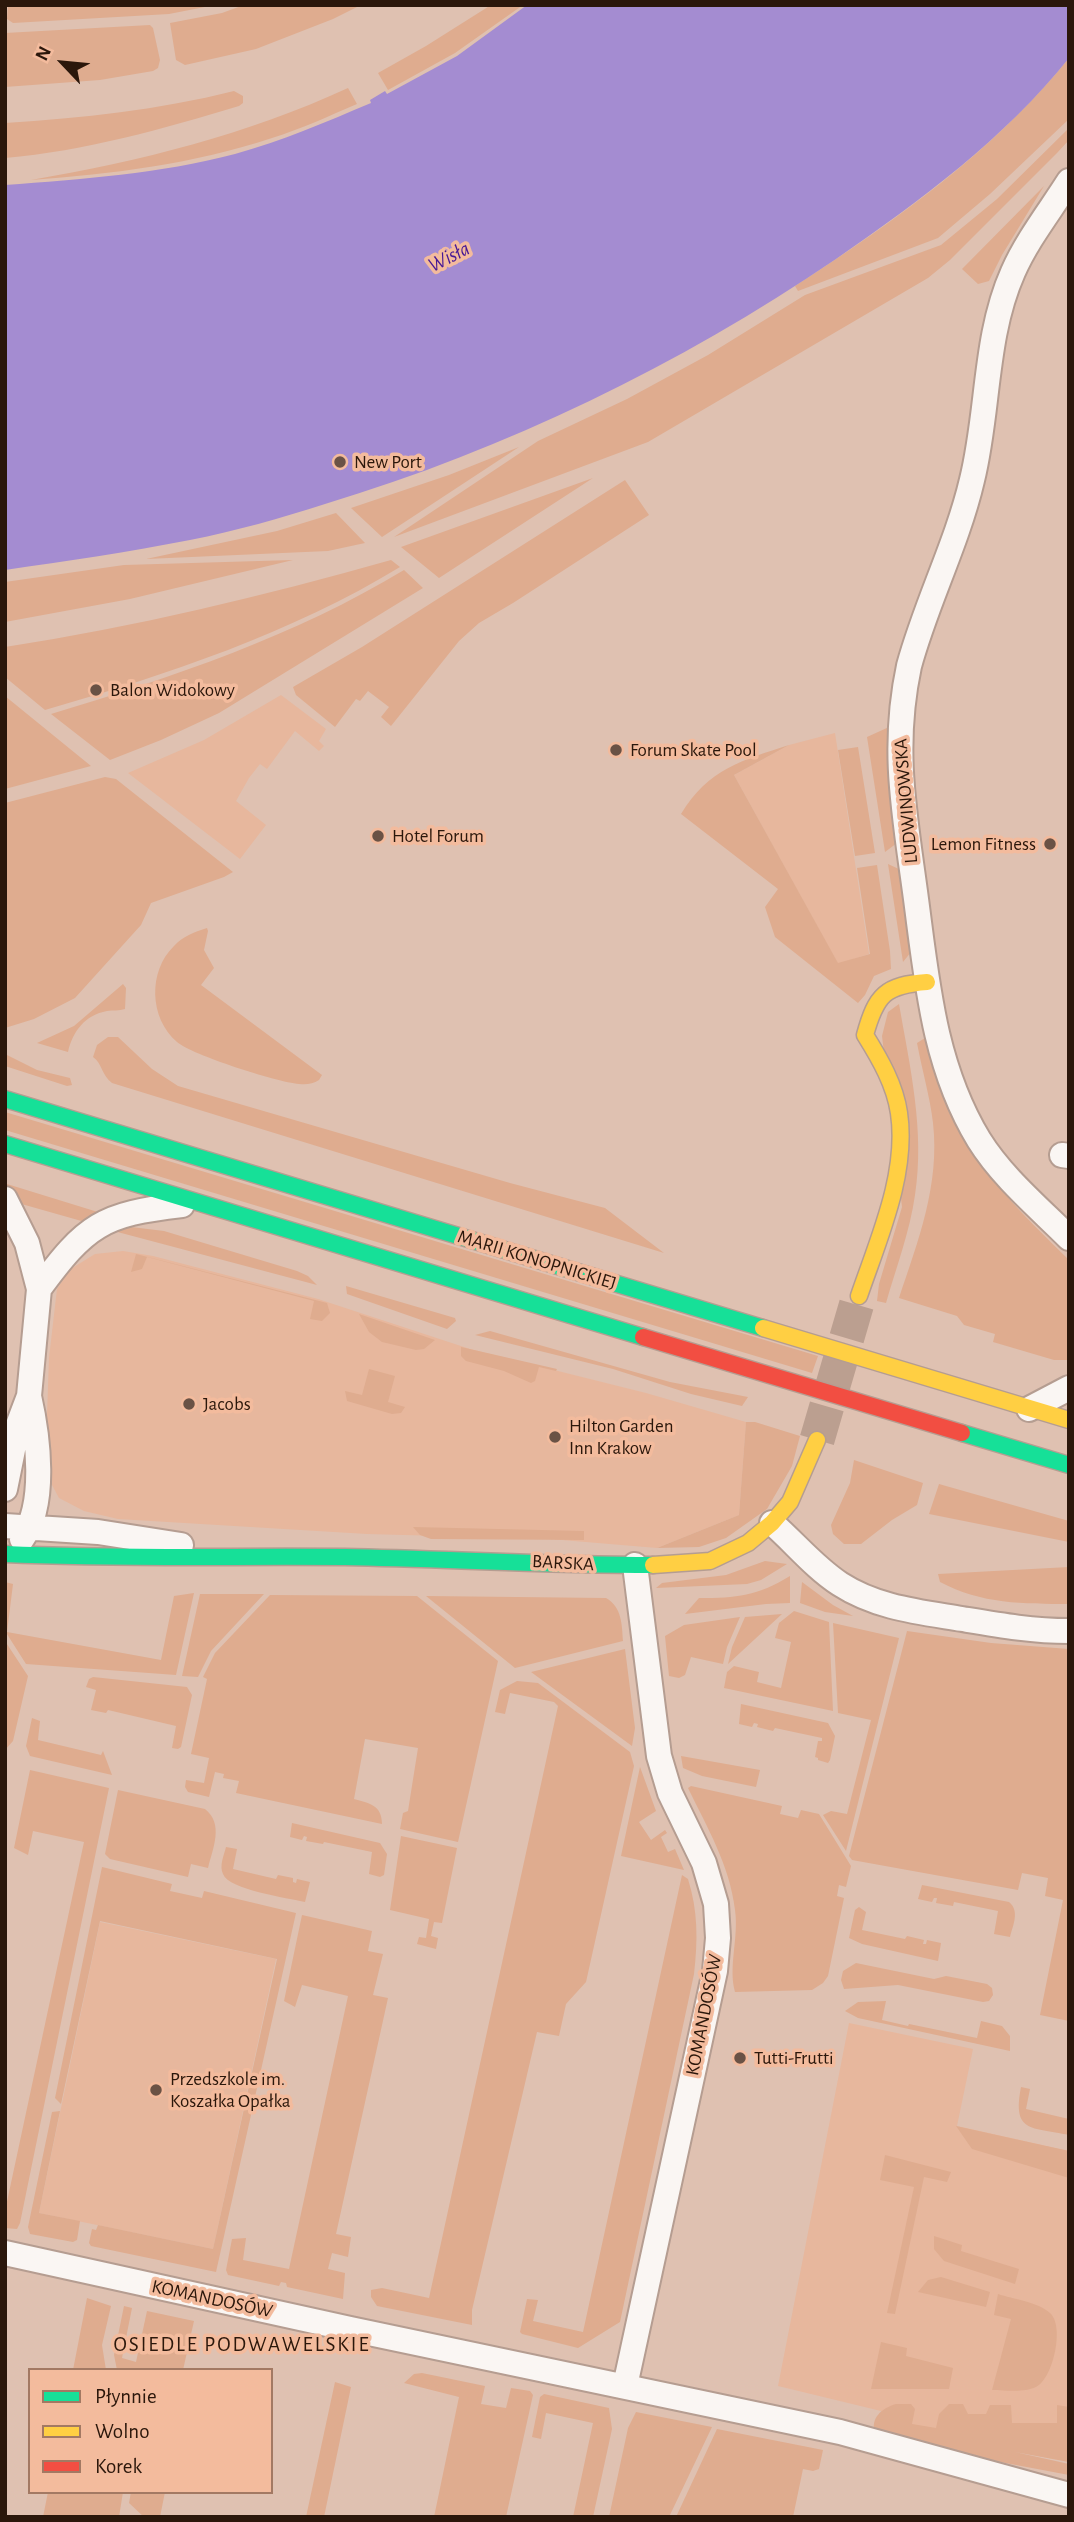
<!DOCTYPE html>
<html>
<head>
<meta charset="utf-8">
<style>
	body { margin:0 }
	#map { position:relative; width:1074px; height:2522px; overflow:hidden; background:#dfc1b1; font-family:"Alegreya Sans",sans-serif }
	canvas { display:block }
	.frame { position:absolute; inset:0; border:7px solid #2b170b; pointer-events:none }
	.legend { position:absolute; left:28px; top:2368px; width:245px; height:126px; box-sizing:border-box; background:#f3bb9d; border:2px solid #a37963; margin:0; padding:9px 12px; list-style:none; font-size:21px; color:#2b170b }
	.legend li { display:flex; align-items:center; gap:14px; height:35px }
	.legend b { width:35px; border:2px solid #a37963 }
	.north { position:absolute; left:28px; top:28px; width:70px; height:70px; -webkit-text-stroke:5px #f3bb9d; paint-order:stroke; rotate:296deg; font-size:19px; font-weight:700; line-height:28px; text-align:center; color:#2b170b }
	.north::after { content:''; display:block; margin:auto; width:24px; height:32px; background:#2b170b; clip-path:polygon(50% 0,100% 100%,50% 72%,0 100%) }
</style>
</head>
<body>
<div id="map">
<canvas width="1074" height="2522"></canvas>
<div class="frame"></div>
<ul class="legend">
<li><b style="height:9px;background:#16e098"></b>Płynnie</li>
<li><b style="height:9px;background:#ffcf43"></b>Wolno</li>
<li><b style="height:9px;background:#f24e42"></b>Korek</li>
</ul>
<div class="north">N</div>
</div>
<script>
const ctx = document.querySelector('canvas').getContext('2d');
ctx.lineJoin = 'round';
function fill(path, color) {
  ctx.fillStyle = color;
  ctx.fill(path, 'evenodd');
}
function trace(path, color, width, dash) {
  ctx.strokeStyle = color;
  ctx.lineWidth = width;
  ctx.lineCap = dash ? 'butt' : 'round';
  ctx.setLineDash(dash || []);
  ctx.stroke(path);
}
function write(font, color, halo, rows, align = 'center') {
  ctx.font = font + ' "Alegreya Sans",sans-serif';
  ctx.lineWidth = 7;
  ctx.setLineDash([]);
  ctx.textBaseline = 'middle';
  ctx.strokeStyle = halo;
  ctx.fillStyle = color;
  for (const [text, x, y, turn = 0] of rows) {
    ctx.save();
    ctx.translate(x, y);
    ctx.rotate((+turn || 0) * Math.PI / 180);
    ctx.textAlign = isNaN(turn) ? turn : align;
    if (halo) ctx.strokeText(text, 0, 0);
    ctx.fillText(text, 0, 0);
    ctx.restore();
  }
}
fill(new Path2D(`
	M281,695L326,729L319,741L324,746L319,751L295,731L267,769L260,764L249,778L236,801L266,825L240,859L128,773L204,740Z
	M835,733L869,954L838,964L734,775L789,745Z
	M123,1251L153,1256L318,1299L470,1349L646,1393L746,1422L739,1515L657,1548L550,1539L367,1534L118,1519L84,1511L59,1498L45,1472L49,1358L57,1289L69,1270L95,1254Z
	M100,1922L276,1959L213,2249L39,2213Z
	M849,2023L973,2049L957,2126L1069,2151V2462L889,2427L881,2411L778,2386Z`), '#e7b79d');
fill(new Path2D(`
	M8,5H215L169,14L13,23L7,19Z
	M244,5H361L333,19L256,49L185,65L176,60L170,23L222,13Z
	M491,5H523L455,53L388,90L378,73L426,46Z
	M150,25L153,28L160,60L158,68L153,71L100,80L5,87V33Z
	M1069,58V119L990,194L938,238L798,291L795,286C894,222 994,151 1069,58Z
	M348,88L357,104C329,116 301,129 272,138C193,164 113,174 31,180C141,161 246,135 348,88Z
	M234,91L243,96V103L239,106C163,129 85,151 5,158V123C83,118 158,110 234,91Z
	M1069,128V140L1057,153L950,260L928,278L648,442L394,537L538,441L627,399L708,355L805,295L941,245L997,199Z
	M1044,186L1002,255L989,281L978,284L962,269Z
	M519,447L382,537L351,508L449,475Z
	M593,478L439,578L401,547Z
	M625,480L649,515L513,603L479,623L459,641L391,726L381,717L389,707L368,691L360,701L356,699L335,727L296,695L293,687L362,647Z
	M336,513L365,543L328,551L146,559L277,531Z
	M293,560L130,599L5,622V582L124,565Z
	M391,560L400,567C292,633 166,675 45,710L5,677V647C135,627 264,596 391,560Z
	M404,570L423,588L219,713L161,740L110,760L51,714C173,677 295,636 404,570Z
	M5,696L91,766L5,789Z
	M889,727L897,843L885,852L867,737Z
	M789,745L734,775L838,963L870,954L857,868L877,865L890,951L891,969L874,976L865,995L858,1003L775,937L765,907L778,889L681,814C708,769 743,760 789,745Z
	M858,747L875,853L855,856L838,750Z
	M105,777L116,779L233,872L224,877L151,903L141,925L75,998L34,1019L5,1028V803Z
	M888,864L901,870L911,952L903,962Z
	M207,928L208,931L204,950L214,968L201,985L322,1075L319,1080C313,1084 306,1085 299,1084C277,1082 192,1055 177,1042C149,1018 148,971 174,946C183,936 195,932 207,928Z
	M123,984L126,988L125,1009C119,1011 113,1010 107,1011C85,1015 73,1031 68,1052L37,1043L74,1026Z
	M899,1004C910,1067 925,1131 915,1195C910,1231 896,1268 886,1303L877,1301L879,1284L902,1207L882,1036L888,1012Z
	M108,1037H118L152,1069L178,1086L510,1183L605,1208L664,1253L112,1083C102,1076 102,1063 93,1057L97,1045Z
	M925,1038C937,1084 971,1153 1002,1190C1022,1215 1046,1237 1069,1260V1360H1054L993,1342L995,1334L964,1325L957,1316L899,1298C918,1241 940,1185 933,1123C930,1097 922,1070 917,1043Z
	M5,1054L37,1070L70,1078L72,1085L67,1086L5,1066Z
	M5,1112L818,1356L812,1373L5,1130Z
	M5,1184H7L101,1213L85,1222L18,1203Z
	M131,1227L164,1231L297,1271L308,1276L317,1285L110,1230Z
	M136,1254L327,1303L330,1313L322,1321L310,1319L314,1301L147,1257L142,1269L131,1272Z
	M346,1286L455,1318L456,1321L447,1329L347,1294Z
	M359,1314L435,1340L424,1349L416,1350L382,1342L369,1332Z
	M490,1331L670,1382L748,1397L742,1406L691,1394L613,1369L475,1335Z
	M461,1347L557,1369L556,1371L539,1367L535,1381L531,1383L504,1371L466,1361L461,1356Z
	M369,1369L395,1376L388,1402L405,1407L401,1413L392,1414L347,1401L345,1391L362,1395Z
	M746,1422H755L800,1436L792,1466L767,1509L726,1538L699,1547L657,1548L739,1515Z
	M854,1460L923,1483L917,1505L892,1520L861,1544H844L833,1534L831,1525L850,1483Z
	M939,1484L1069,1521V1542L929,1514Z
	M413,1527L584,1531V1540L431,1539L420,1535Z
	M765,1561L787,1564L761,1580L747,1584L656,1588L662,1583L726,1575Z
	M1069,1567V1604C1024,1604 981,1604 940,1582L938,1574Z
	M790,1576V1603L766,1604L685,1614L699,1598C737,1598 757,1596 790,1576Z
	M5,1582L13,1584L7,1632L161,1660L174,1596L194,1593L176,1675L26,1664L5,1631Z
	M802,1582L833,1605L853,1616L825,1612L800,1603Z
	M200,1594H264L211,1651L198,1677L182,1676Z
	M270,1595L417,1596L498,1661L458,1842L400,1829L403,1813L408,1811L418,1748L365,1739L354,1799C369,1803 382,1805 382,1824L236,1793L239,1781L223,1778L224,1774L215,1772L209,1797L188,1792L185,1787L186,1780L204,1783L209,1758L191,1754L207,1679L203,1677L215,1653Z
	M426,1596L606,1598C622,1607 622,1625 623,1641L515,1668Z
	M794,1611L829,1622L833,1711L724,1688L727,1672L734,1666L759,1672L757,1682L781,1688L791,1642L775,1638L779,1623Z
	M782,1614L728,1664L732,1647L745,1617Z
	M740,1617L727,1647L723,1664L691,1657L685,1675L679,1678L669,1676L665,1636L684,1625Z
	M833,1623L899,1638L846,1851L823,1815L831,1811L847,1814L871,1720L838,1713Z
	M907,1631L991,1643L1069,1649V2021L1040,2015L1063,1900L1045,1896L1048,1878L1022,1873L1018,1890L852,1860L849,1856Z
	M5,1641L28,1676L13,1741L5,1750Z
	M625,1649L635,1728L632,1746L531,1672Z
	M93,1677L187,1687L192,1695L181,1747L178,1749L172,1748L176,1726L108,1710L106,1713L91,1710L96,1690L86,1687L89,1679Z
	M517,1681L538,1683L630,1752L634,1766L586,1982L566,2004L559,2036L537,2032L472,2310V2325L377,2306L371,2297V2290L382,2288L429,2298L558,1706L554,1702L510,1693L505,1714L495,1712L500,1690Z
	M741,1704L828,1723L835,1736L830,1760L828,1763L818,1760V1758L815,1757L818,1741H822V1738L775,1728L773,1731L757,1727L758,1724L754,1723L752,1727L739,1724Z
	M32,1718L40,1721L38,1740L101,1755L103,1751L112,1775L30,1756L26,1746Z
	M681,1756L760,1770L756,1787L702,1776L683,1768Z
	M640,1767L656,1811L639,1822L651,1840L665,1830L667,1833L661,1837L668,1852L675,1849L684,1870L621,1856Z
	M30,1770L109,1788L20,2223L17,2229L5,2228V2211L84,1842L33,1831L28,1855L14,1848Z
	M691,1786L782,1806L780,1814L798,1818L801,1810L819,1814L851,1866L846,1887L839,1885L837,1896L844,1898L828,1976L823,1983L812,1990L735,1992C728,1966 739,1938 735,1910C730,1866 707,1827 688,1788Z
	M118,1790L205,1809C224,1824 213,1848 208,1868L191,1864L188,1877L110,1859L105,1854Z
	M292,1823L380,1843L387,1854L384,1875L380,1877L369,1874L372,1852L324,1842L323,1844L306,1841L307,1837L304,1836L302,1840L290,1837Z
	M401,1836L457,1848L442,1923L434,1922L431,1936L438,1938L436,1949L417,1944L419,1937L426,1938L429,1919L390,1910Z
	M226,1847L237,1849L233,1869L276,1879L278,1875L293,1878V1882L296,1883L297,1879L310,1882L305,1902C288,1898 229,1890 223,1874C219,1866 224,1855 226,1847Z
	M102,1867L172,1884L170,1891L202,1898L204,1891L296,1913L216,2272L91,2246L89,2243L92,2229L96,2230L98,2225L213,2249L277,1959L100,1921L61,2104L55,2098Z
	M682,1875L688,1879C698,1911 698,1940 694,1974L620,2322L578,2348L522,2334L520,2332L527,2299L538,2300L533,2321L583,2332Z
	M922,1885L1009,1902C1020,1911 1013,1925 1010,1937L994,1934L998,1911L954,1902L953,1906L936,1903L937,1898H934L932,1902L918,1899Z
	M859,1907L866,1912L862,1930L905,1939L907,1936L924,1940L923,1944H926L927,1940L941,1943L938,1961L862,1944L849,1938L855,1910Z
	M302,1915L372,1931L368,1951L383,1954L373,1995L388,1998L336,2234L351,2237L348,2257L332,2253L328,2269L345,2273L343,2299L287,2287L286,2283L281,2282L279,2286L228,2275L226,2270L232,2239L246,2238L243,2260L289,2269L348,1996L302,1985L295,2007L284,2001Z
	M856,1963L934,1979L946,1976L987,1984L992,1988L993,1995L989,2001L983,2002L898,1985L844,1989L841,1980L843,1971Z
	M886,2001L882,2020L908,2026L909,2024L977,2038L981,2021L1002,2026L1010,2036V2051L858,2018L845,2011L858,2002Z
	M1021,2087L1030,2089L1026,2109L1069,2119V2135C1031,2127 1012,2133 1021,2087Z
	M60,2111L39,2213L80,2221L77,2240L73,2242L30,2234L28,2227L52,2112Z
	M956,2126L1069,2151V2178L972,2149Z
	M885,2155L951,2172L947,2182L924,2177L895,2314L887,2313L914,2187L880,2180Z
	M934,2236L962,2245L961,2251L1019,2269L1015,2284L944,2261L934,2249Z
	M941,2277L990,2292L986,2307L918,2292L928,2280Z
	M998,2294C1013,2299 1038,2302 1050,2313C1065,2326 1053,2379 1036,2387C1024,2393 1005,2390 992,2390L1011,2319L994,2315Z
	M87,2298L111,2306L102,2345L106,2370H73Z
	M124,2306L132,2308L122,2358L136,2362L147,2311L194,2321L183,2370H117L114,2355Z
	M881,2342L907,2348L906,2356L953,2368L949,2389H871Z
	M422,2373L485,2386L481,2404L506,2408L511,2388L530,2391L533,2395L506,2517H434L459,2397L404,2383L414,2374Z
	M335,2382L351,2387L324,2517H306Z
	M544,2394L609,2408L612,2429L593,2517H573L593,2423L546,2413L541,2439L532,2437L540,2397Z
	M896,2404H911L915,2409L912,2424L936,2428L939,2414L949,2404H963L968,2414H986L990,2405H1011L1012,2423H1057V2405L1069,2407V2462L1015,2452L1069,2464V2475L884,2440L875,2433C870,2418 882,2408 896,2404Z
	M636,2412L712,2427L669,2517H609L628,2428Z
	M717,2429L823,2450L819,2469L813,2471L803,2469L793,2517H676Z
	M48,2492H123L119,2517H43Z
	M131,2492H165L160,2517H144L129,2503Z`), '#dfac8f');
fill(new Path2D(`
	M527,5H1069V58C1004,139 920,201 836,259C678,366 507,449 325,504C281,518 236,531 190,540C129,552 67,561 5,570V185C83,179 159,174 235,154C282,141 326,122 371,103L370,100L385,91L387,94L457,56Z`), '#a48cd1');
trace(new Path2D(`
	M817,1440L859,1296`), '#bb9f90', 35, [35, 18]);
const street = new Path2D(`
	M1069,181C1050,211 1027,240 1013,272C984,337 989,412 972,480C957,544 926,603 909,666C891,750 905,816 916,899C927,982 934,1066 979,1140C1002,1177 1038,1207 1069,1238
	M1062,1155L1069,1156
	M5,1199L27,1243L39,1289L29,1396L18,1425L5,1489
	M39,1289C86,1225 102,1214 182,1205
	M1029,1409L1069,1388
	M772,1523C795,1543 814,1567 840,1584C877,1608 920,1612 962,1619C998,1625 1032,1631 1069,1631
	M5,1526L98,1532L181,1545
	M22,1539C47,1504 38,1436 29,1396
	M5,2253L350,2329L840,2432L1069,2495
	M625,2386L715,1971L718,1938L716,1904L704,1863L670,1793L659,1756L635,1565`);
const fast = new Path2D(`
	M5,1099L763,1328
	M5,1144L643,1337
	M962,1433L1069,1465
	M5,1554C118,1559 232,1556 345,1557C448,1559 550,1565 653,1565`);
const slow = new Path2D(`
	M859,1296C878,1240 908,1174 899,1113C895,1085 880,1059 865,1035C876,995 885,985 927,982
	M763,1328L1069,1420
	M653,1565L710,1561L748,1543L772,1523L790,1502L817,1440`);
const jam = new Path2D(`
	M643,1337L962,1433`);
trace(street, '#b59d91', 28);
trace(fast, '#b59d91', 19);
trace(slow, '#b59d91', 19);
trace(jam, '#b59d91', 19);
trace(street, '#faf6f3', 24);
trace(fast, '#16e098', 16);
trace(slow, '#ffcf43', 16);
trace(jam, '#f24e42', 16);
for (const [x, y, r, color] of [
	[340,462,7,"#6a5245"],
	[96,690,7,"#6a5245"],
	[616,750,7,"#6a5245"],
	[378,836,7,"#6a5245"],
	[1050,844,7,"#6a5245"],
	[189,1404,7,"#6a5245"],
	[555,1437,7,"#6a5245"],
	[740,2058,7,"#6a5245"],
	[156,2090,7,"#6a5245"]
]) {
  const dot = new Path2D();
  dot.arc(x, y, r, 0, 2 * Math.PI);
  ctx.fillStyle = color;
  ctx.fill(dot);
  trace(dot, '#f3bb9d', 2.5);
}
write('19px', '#2b170b', '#f3bb9d', [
	["New Port",354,462],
	["Balon Widokowy",110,690],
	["Forum Skate Pool",630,750],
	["Hotel Forum",392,836],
	["Lemon Fitness",1036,844,"right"],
	["Jacobs",203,1404],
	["Hilton Garden",569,1426],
	["Inn Krakow",569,1448],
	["Tutti-Frutti",754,2058],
	["Przedszkole im.",170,2079],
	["Koszałka Opałka",170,2101]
], 'left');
write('19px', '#2b170b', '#f3bb9d', [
	["LUDWINOWSKA",906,801,-95],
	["MARII KONOPNICKIEJ",537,1260,17],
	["BARSKA",563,1563,3],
	["KOMANDOSÓW",704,2015,-79],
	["KOMANDOSÓW",212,2299,12]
]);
write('italic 21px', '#441795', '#f3bb9d', [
	["Wisła",449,257,-27]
]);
ctx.letterSpacing = '2px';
write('21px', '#2b170b', '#f3bb9d', [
	["OSIEDLE PODWAWELSKIE",242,2345]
]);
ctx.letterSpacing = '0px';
</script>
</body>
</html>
